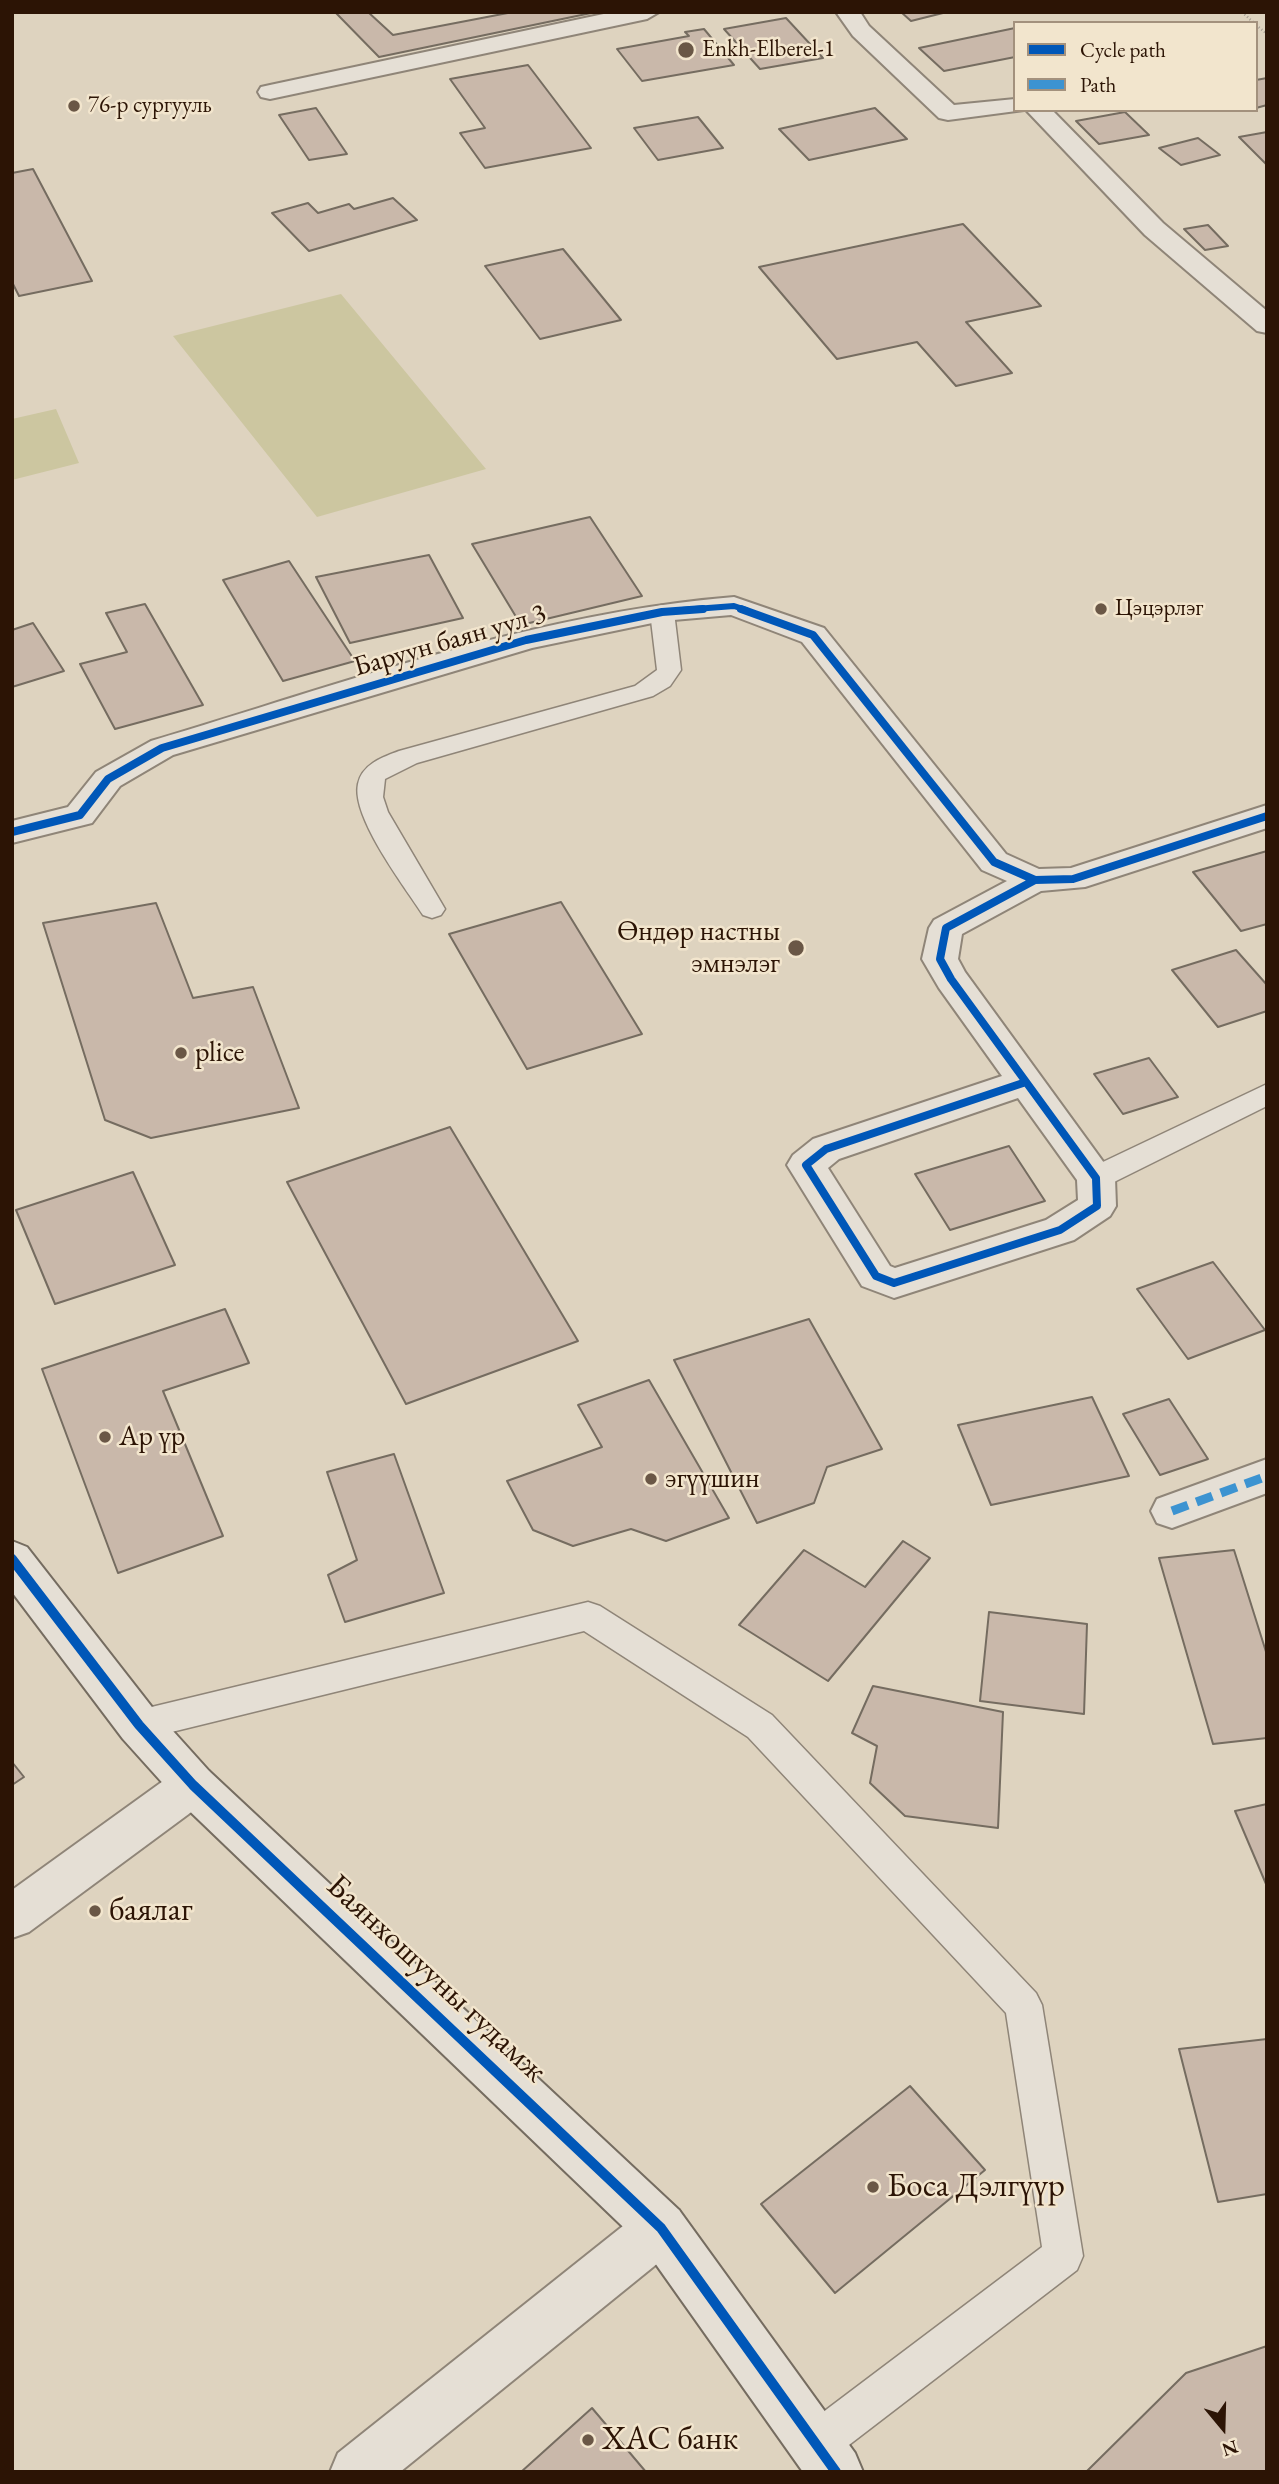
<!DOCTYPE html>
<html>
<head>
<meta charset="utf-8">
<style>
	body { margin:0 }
	#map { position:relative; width:1279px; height:2484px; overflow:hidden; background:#ded3bf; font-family:"EB Garamond",serif }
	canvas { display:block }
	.frame { position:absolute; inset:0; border:14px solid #2c1405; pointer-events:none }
	.legend { position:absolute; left:1013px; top:21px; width:245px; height:91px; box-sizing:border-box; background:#f2e5cd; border:2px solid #a3917d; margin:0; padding:9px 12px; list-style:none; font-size:21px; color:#2c1405 }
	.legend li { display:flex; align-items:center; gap:14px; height:35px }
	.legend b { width:35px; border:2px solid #a3917d }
	.north { position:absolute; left:1188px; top:2393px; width:70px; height:70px; -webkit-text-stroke:5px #f2e5cd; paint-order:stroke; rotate:161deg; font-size:19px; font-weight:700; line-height:28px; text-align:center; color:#2c1405 }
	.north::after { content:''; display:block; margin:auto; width:24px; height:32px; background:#2c1405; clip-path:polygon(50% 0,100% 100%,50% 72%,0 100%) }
</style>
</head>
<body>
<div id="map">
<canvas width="1279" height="2484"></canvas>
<div class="frame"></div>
<ul class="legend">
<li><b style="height:9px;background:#0057b8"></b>Cycle path</li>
<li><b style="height:9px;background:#3c93d1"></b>Path</li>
</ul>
<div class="north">N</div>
</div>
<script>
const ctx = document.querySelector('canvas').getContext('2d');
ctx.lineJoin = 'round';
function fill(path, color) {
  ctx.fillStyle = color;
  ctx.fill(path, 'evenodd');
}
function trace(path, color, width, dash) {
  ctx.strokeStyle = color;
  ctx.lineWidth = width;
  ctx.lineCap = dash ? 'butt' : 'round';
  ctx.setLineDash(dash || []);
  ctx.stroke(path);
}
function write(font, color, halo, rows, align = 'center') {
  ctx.font = font + ' "EB Garamond",serif';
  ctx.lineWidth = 5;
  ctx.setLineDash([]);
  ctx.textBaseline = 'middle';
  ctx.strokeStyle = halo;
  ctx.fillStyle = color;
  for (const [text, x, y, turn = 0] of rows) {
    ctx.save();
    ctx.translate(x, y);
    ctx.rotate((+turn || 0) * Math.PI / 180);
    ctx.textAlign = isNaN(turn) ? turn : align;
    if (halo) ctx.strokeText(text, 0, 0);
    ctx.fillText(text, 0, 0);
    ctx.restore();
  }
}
fill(new Path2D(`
	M341,294L486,469L317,517L173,336Z
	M56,409L79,463L12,480V419Z`), '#ccc6a0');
const building = new Path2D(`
	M335,12H368L393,35L513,12H596L379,57Z
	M901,12H947L911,21Z
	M786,18L823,58L760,69L724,29Z
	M1015,28V57L944,71L919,48Z
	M704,29L734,65L642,81L617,49L689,36L685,32Z
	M528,65L591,148L485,168L460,133L485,128L450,79Z
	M1267,78V105L1256,108V80Z
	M316,108L347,154L309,160L279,115Z
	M875,108L907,139L809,160L779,129Z
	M1125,112L1149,135L1099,144L1076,121Z
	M698,117L723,148L658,160L634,128Z
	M1267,132V165L1239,137Z
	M1198,138L1220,155L1181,165L1159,148Z
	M33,169L92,281L19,296L12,282V173Z
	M393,198L417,220L309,251L272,213L308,203L318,213L349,204L354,209Z
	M963,224L1041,306L966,322L1012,373L956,386L917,342L837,359L759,267Z
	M1208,225L1228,246L1205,250L1184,229Z
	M563,249L621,320L540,339L485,266Z
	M590,517L642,596L521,625L472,544Z
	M429,555L463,618L350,643L316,577Z
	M289,561L355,661L283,681L223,580Z
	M145,604L203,705L115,729L80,664L127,652L106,613Z
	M33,623L64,671L12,687V630Z
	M1267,851V924L1241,931L1193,872Z
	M561,902L642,1034L527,1069L449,934Z
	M156,903L193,998L253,987L299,1108L151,1138L105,1120L43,923Z
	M1236,950L1267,985V1011L1218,1027L1172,970Z
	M1149,1058L1178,1097L1123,1114L1094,1074Z
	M450,1127L578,1341L406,1404L287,1182Z
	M1009,1146L1045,1201L950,1230L915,1174Z
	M133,1172L175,1265L55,1304L16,1210Z
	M1213,1262L1265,1330L1188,1359L1137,1289Z
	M225,1309L249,1363L163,1391L223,1536L118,1573L42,1369Z
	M809,1319L882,1449L827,1467L814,1503L757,1523L674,1360Z
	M649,1380L729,1518L666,1541L631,1529L573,1546L533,1530L507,1481L602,1447L578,1405Z
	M1092,1397L1129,1476L991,1505L958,1425Z
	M1169,1399L1208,1459L1160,1475L1123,1414Z
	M394,1454L444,1593L345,1622L328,1575L357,1560L327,1472Z
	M903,1541L930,1558L828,1681L739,1625L804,1550L865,1587Z
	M1234,1550L1267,1655V1738L1213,1744L1159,1558Z
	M989,1612L1087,1624L1084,1714L980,1701Z
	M873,1686L1003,1712L998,1828L905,1816L870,1783L877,1746L852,1733Z
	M12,1762L24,1777L12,1785Z
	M1267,1804V1884H1266L1235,1811Z
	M1267,2039V2194L1218,2202L1179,2049Z
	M910,2086L985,2170L835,2293L761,2204Z
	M1267,2346V2472H1086L1186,2373Z
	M592,2408L646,2472H521Z`);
fill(building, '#c9b8aa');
trace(building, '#756c60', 2);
const lane = new Path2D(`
	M662,605L670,607L674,612L681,670L670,686L653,696L417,763L385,779L383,797L388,812L445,909L441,915L432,918L423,915C405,887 351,817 358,784C362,764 383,757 399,751L635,686L657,670L650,612L654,607Z
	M1267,1084V1106L1106,1186L1096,1189L1086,1186L1081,1178L1086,1170Z
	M588,1602L600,1606L772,1715L1036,1993L1042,2005L1083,2256L1077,2270L832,2458L817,2464L802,2458L796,2443L802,2428L1042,2247L1006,2013L748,1737L584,1631L139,1740L127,1736L122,1725L127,1714L139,1710Z`);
const street = new Path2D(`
	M613,12H659L647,19L270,99L261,97L258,92L261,87L270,85Z
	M836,12H860L869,26L954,105L1015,99V110H1024L948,120L939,118L853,36Z
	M1026,110H1052L1163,223L1267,311V333L1257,331L1145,235Z
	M734,597L824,628L1006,854L1039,869L1071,868L1267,805V828L1085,887L1041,891L962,934L958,959L965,972L1115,1178L1116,1206L1110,1216L1074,1240L894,1298L862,1286L787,1165L793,1155L813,1139L1002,1076L939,988L922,959L929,928L934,920L1007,881L982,870L802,642L731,615L662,621L532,648L173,755L120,786L92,823L12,843V821L68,807L96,772L151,741C342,684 534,613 734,597ZM1018,1098L1077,1180L1078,1200L1046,1220L895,1268L890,1266L828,1168L839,1159Z
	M1267,1459V1493L1172,1528L1157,1523L1151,1511L1157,1499Z
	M193,1765L209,1771L216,1785L209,1799L29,1932L12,1938V1890L177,1771Z
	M661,2203L679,2210L686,2228L679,2246L400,2472H330L338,2453L643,2210Z`);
const secondary = new Path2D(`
	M12,1541L27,1547L155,1711L209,1771L679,2210L855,2453L863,2472H803L643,2246L177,1799L123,1739L12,1592Z`);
trace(lane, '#8f8578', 3);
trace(street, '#8f8578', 4);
trace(secondary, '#756c60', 4);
trace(new Path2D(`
	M1242,12L1254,23
	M1256,25L1267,34`), '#a29a91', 2.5, [1, 2.5]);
fill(lane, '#e5dfd5');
fill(street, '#e5dfd5');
fill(secondary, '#e5dfd5');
trace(new Path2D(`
	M1172,1511L1267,1476`), '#3c93d1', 9, [17, 9]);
trace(new Path2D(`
	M682,610L734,606L746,610`), '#0057b8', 6);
trace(new Path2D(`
	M741,609L813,635L994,862L1035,880L1073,879L1267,816
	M12,832L80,815L108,779L162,748L526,640L662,612L703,609
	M1026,1082L826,1149L806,1165L876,1276L894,1283L1060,1230L1097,1206L1096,1178L951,979L940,959L946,928L1035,880`), '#0057b8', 8);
trace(new Path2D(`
	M12,1559L139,1725L193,1785L661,2228L836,2472`), '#0057b8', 10);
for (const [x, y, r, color] of [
	[686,50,9,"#6a5746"],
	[74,106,7,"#6a5746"],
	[1101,609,7,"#6a5746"],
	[796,948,9,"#6a5746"],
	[181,1053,7,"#6a5746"],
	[105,1437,7,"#6a5746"],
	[651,1479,7,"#6a5746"],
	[95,1911,7,"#6a5746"],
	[873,2187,7,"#6a5746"],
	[588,2440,7,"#6a5746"]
]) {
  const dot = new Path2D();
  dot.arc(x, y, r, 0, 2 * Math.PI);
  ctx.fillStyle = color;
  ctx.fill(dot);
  trace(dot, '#f2e5cd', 2.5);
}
write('23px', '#2c1405', '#f2e5cd', [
	["Enkh-Elberel-1",702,50],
	["76-р сургууль",88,106],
	["Цэцэрлэг",1115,609]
], 'left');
write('28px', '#2c1405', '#f2e5cd', [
	["Баруун баян уул 3",450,641,-16]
]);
write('28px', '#2c1405', '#f2e5cd', [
	["Өндөр настны",780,932,"right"],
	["эмнэлэг",780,964,"right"],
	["plice",195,1053],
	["Ар үр",119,1437],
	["эгүүшин",665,1479]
], 'left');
write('33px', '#2c1405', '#f2e5cd', [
	["баялаг",109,1911],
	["Боса Дэлгүүр",887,2187],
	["ХАС банк",602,2440]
], 'left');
write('33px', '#2c1405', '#f2e5cd', [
	["Баянхошууны гудамж",436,1979,43]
]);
</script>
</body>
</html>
